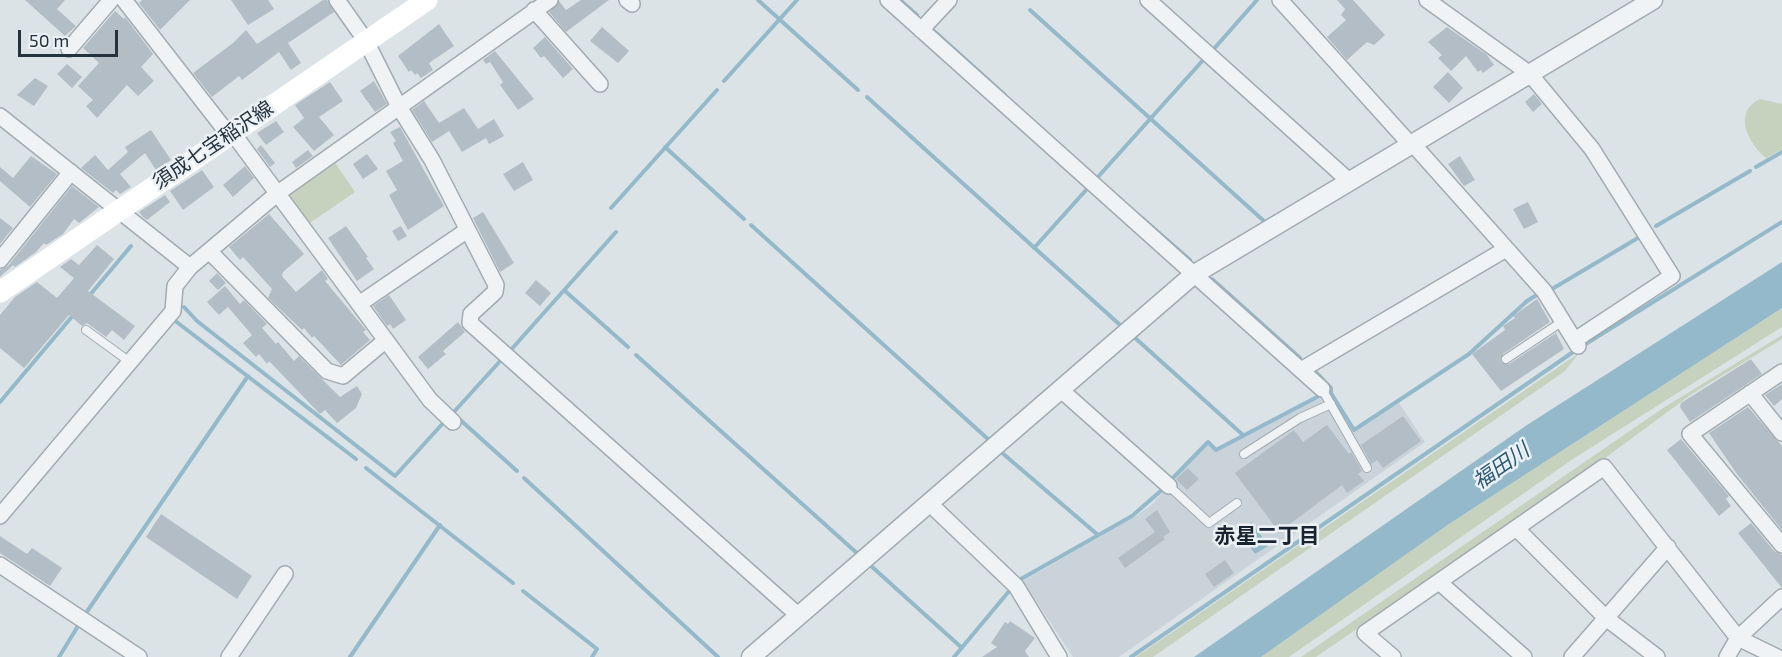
<!DOCTYPE html>
<html>
<head>
<meta charset="utf-8">
<style>
	body { margin:0 }
	#map { position:relative; width:1782px; height:657px; overflow:hidden; background:#dce3e7; font-family:"Exo 2",sans-serif }
	canvas { display:block }
	.scale { position:absolute; left:18px; top:30px; width:100px; height:27px; box-sizing:border-box; border:3px solid #25333f; border-top:0; padding-left:8px; font-size:18px; line-height:21px; white-space:nowrap; color:#25333f; -webkit-text-stroke:4px #ecf1f5; paint-order:stroke }
</style>
</head>
<body>
<div id="map">
<canvas width="1782" height="657"></canvas>
<div class="scale">50 m</div>
</div>
<script>
const ctx = document.querySelector('canvas').getContext('2d');
ctx.lineJoin = 'round';
function fill(path, color) {
  ctx.fillStyle = color;
  ctx.fill(path, 'evenodd');
}
function trace(path, color, width, dash) {
  ctx.strokeStyle = color;
  ctx.lineWidth = width;
  ctx.lineCap = dash ? 'butt' : 'round';
  ctx.setLineDash(dash || []);
  ctx.stroke(path);
}
function write(font, color, halo, rows, align = 'center') {
  ctx.font = font + ' "Exo 2","Noto Sans JP",sans-serif';
  ctx.lineWidth = 5;
  ctx.setLineDash([]);
  ctx.textBaseline = 'middle';
  ctx.strokeStyle = halo;
  ctx.fillStyle = color;
  for (const [text, x, y, turn = 0] of rows) {
    ctx.save();
    ctx.translate(x, y);
    ctx.rotate((+turn || 0) * Math.PI / 180);
    ctx.textAlign = isNaN(turn) ? turn : align;
    if (halo) ctx.strokeText(text, 0, 0);
    ctx.fillText(text, 0, 0);
    ctx.restore();
  }
}
fill(new Path2D(`
	M1331,394L1354,431L1399,403L1425,442L1119,657H1073L1023,581L1136,516L1150,506L1208,444L1216,451L1310,400Z`), '#cad2da');
fill(new Path2D(`
	M1760,99L1782,104V149L1766,158C1748,143 1732,112 1760,99Z
	M334,161L355,192L307,225L289,200L290,192Z
	M1782,308V327L1573,459L1289,657H1261L1449,524Z
	M1782,335V339L1692,394L1605,458L1316,657H1301L1663,408Z
	M1579,353L1565,371L1153,657H1136Z`), '#c6d2bd');
fill(new Path2D(`
	M1782,262V308L1449,524L1261,657H1194L1527,425Z
	M1252,522L1268,546L1255,554L1239,531Z`), '#94b9ca');
trace(new Path2D(`
	M758,0L858,90
	M900,0L917,15
	M1030,10L1265,222
	M934,31L1005,95
	M1212,51L1257,0
	M724,81L797,0
	M867,97L1119,324
	M665,147L744,219
	M1756,167L1782,152
	M1097,178L1205,58
	M611,208L717,90
	M1142,218L1190,260
	M751,225L989,440
	M1656,226L1750,171
	M1034,248L1087,189
	M1212,279L1300,358
	M1552,289L1643,235
	M564,290L628,347
	M89,296L131,246
	M184,307L197,321L395,476L445,421
	M174,320L356,459
	M1134,337L1243,435
	M509,352L616,232
	M636,355L858,554
	M1315,371L1331,388V393L1354,430L1469,354L1527,301L1540,293
	M0,402L75,313
	M452,414L502,359
	M457,417L517,471
	M1001,452L1098,535
	M366,468L513,583
	M524,478L718,657
	M1170,481L1208,442L1216,450L1317,397
	M870,565L962,648
	M1021,579L1132,516L1163,489
	M523,591L597,649L592,657
	M86,613L248,376
	M59,657L78,626
	M350,657L440,525
	M954,657L1010,590
	M1131,657L1576,350L1782,222`), '#94b9ca', 4);
fill(new Path2D(`
	M25,0H65L57,9L76,26L65,36Z
	M142,0H190L160,30L139,3Z
	M231,0H268L274,9L248,25Z
	M323,0H327L334,12L288,43L301,63L291,70L279,52L242,80L239,76L212,97L193,73L233,43L246,30L257,44Z
	M581,0H609L566,32L549,12L559,1L566,10Z
	M1337,0H1353L1385,35L1374,45L1367,42L1347,60L1327,37L1346,20L1341,15L1345,9Z
	M115,11L124,19L125,17L153,54L141,67L154,81L138,96L127,85L97,118L86,106L93,100L78,86L99,63L83,48Z
	M439,24L454,46L429,63L433,70L421,78L417,73L415,75L411,70L409,72L398,56Z
	M602,27L629,51L618,63L590,41Z
	M1447,27L1487,55L1494,65L1483,73L1481,70L1478,72L1466,56L1451,71L1438,58L1442,55L1428,42Z
	M545,37L573,69L563,78L544,56L541,58L533,48Z
	M495,51L534,99L518,110L500,85L503,82L490,62L486,64L483,60Z
	M67,64L82,77L72,88L57,74Z
	M1448,72L1463,88L1449,103L1433,87Z
	M35,78L48,86L34,106L17,95Z
	M374,81L387,104L375,112L360,91Z
	M330,82L343,101L319,117L334,135L314,151L293,127L304,118L295,105Z
	M1534,94L1542,104L1533,112L1525,102Z
	M424,101L439,123L464,108L478,129L494,119L504,136L489,144L486,138L462,152L449,131L432,142L412,110Z
	M276,121L284,132L266,145L257,133Z
	M400,127L444,206L408,230L389,195L397,190L386,171L403,161L393,143L396,141L390,132Z
	M151,130L171,160L156,170L145,153L120,174L131,187L120,194L116,190L113,193L81,168L95,155L108,170L128,152L125,147Z
	M261,145L275,163L270,167L257,149Z
	M308,150L313,156L296,168L292,162Z
	M367,154L378,169L363,179L353,164Z
	M31,156L57,174L30,207L0,181V167L13,178Z
	M1460,156L1475,180L1464,186L1448,164Z
	M523,162L533,180L514,191L503,174Z
	M245,166L254,178L233,197L223,185Z
	M202,170L214,187L183,210L170,191Z
	M72,186L99,207L79,223L74,219L63,234L46,245L44,243L36,252L15,267L13,265L0,277V270L8,266Z
	M165,195L170,202L147,220L143,217L139,212Z
	M1528,202L1538,222L1524,229L1513,209Z
	M483,212L514,263L500,272L473,218Z
	M269,214L304,254L283,272L282,276L296,292L322,270L328,279L325,281L366,330L363,332L370,340L341,365L314,336L312,338L304,328L302,330L268,298L272,289L243,257L240,260L229,247Z
	M0,218L13,228L0,244Z
	M346,226L368,257L366,258L374,269L357,281L328,238Z
	M401,226L407,236L398,241L392,231Z
	M97,245L114,259L88,291L135,326L124,340L112,330L106,337L87,323L82,326L69,315L24,368L0,348V315L15,297L37,282L57,298L74,278L60,267L71,259L79,265Z
	M217,273L226,283L218,290L209,281Z
	M536,280L551,293L540,306L525,293Z
	M225,286L240,304L244,300L267,324L262,328L276,344L278,342L294,361L299,356L340,397L357,386L362,394L356,408L337,423L325,410L320,414L269,361L267,364L259,354L256,357L243,343L252,335L228,307L219,315L207,302Z
	M389,295L406,320L393,329L390,324L387,326L373,306Z
	M1537,299L1550,322L1503,354L1501,362L1509,364L1556,333L1564,349L1501,391L1472,354L1505,330L1503,326L1515,318L1513,316Z
	M458,322L465,332L443,351L446,354L428,369L418,357Z
	M1751,359L1762,374L1690,422L1680,407L1681,403Z
	M1782,384V399L1774,406L1765,395Z
	M1748,407L1782,446V530L1737,474L1709,433Z
	M1403,416L1421,441L1383,468L1377,460L1371,464L1361,445Z
	M1327,425L1349,454L1351,452L1362,471L1358,474L1364,481L1347,493L1342,485L1279,532L1235,473L1294,430L1303,442Z
	M1681,439L1729,496L1726,499L1731,506L1719,516L1667,450Z
	M1188,468L1199,479L1187,490L1176,479Z
	M1157,510L1170,532L1163,537L1165,539L1125,568L1118,558L1155,532L1145,519Z
	M161,514L252,576L237,599L146,537Z
	M1751,523L1774,551L1782,555V588L1738,533Z
	M0,536L27,554L32,548L62,568L50,586L0,553Z
	M1225,560L1234,573L1214,587L1205,574Z
	M1010,621L1035,638L1025,651L1029,657H982L997,647L991,643L1005,622L1008,624Z`), '#b3bdc5');
const service = new Path2D(`
	M86,330L130,362
	M1506,359L1563,321
	M1322,389L1367,468
	M1244,454L1300,418L1331,404
	M1169,486L1209,523L1237,503`);
const minor = new Path2D(`
	M124,0L229,135
	M337,0L366,41L399,107L432,160L496,285L495,292L471,314L470,323L799,616
	M627,0L632,4
	M888,0L1322,389
	M1148,0L1348,180
	M1280,0L1410,144
	M1427,0L1530,74L1592,149L1672,276L1575,340
	M534,10L600,84
	M921,30L949,0
	M69,49L111,0
	M0,116L190,267
	M232,132L430,400L453,422
	M1412,143L1544,291L1578,346
	M209,251L327,371L343,376L386,340
	M0,260L71,172
	M359,304L466,231
	M1301,370L1506,249
	M1782,372L1690,434L1782,545
	M1061,390L1169,486
	M1750,393L1782,433
	M929,503L1016,586L1059,657
	M0,516L173,311L175,286L190,267L278,193L550,0
	M1516,528L1606,618L1657,657
	M0,565L139,657
	M1439,582L1524,657
	M229,657L285,574
	M1393,657L1365,633L1604,467L1738,638L1777,657
	M1572,657L1668,547
	M1727,657L1738,638L1782,597`);
const tertiary = new Path2D(`
	M751,657L1193,275L1653,0`);
trace(service, '#a1abb1', 10);
trace(minor, '#a1abb1', 18);
trace(tertiary, '#a1abb1', 21);
trace(service, '#eff3f6', 8);
trace(minor, '#eff3f6', 15);
trace(tertiary, '#eff3f6', 18);
trace(new Path2D(`
	M0,292L427,0`), '#fff', 21);
write('20px', '#25333f', '#ecf1f5', [
	["須成七宝稲沢線",213,145,-34]
]);
write('italic 21px', '#2d5b75', '#ecf1f5', [
	["福田川",1501,466,-35]
]);
write('bold 21px', '#18242f', '#ecf1f5', [
	["赤星二丁目",1267,536]
]);
</script>
</body>
</html>
